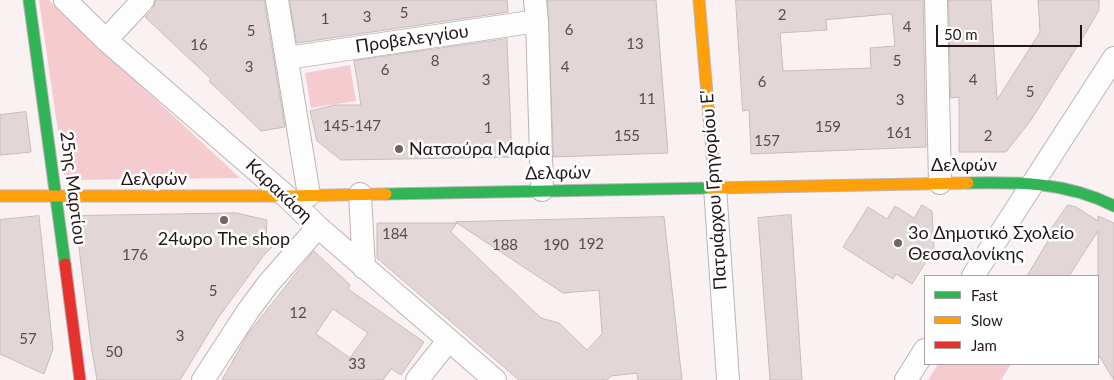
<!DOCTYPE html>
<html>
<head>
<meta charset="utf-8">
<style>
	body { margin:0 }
	#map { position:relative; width:1114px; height:380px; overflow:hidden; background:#faf2f2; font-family:Lato,sans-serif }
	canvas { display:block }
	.legend { position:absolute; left:924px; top:275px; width:175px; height:90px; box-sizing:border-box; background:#fff; border:1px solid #a8a2a3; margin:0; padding:6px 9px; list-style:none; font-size:15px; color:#251719 }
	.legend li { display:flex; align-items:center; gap:10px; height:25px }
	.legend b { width:25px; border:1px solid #a8a2a3 }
	.scale { position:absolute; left:936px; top:25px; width:146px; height:22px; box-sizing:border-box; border:2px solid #251719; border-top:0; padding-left:6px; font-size:15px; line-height:18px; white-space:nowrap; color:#251719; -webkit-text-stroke:4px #fff; paint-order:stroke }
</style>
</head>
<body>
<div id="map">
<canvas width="1114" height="380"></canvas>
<ul class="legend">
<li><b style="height:6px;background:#30b455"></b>Fast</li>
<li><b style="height:6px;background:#ff9f0a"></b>Slow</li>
<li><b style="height:6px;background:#e5322d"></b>Jam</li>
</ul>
<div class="scale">50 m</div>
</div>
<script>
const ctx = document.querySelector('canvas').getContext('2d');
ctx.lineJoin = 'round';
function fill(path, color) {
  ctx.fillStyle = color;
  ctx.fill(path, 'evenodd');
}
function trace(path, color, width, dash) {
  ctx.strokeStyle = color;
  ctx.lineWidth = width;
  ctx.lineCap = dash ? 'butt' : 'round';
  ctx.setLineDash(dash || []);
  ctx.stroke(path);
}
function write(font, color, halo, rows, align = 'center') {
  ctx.font = font + ' Lato,sans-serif';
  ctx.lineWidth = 5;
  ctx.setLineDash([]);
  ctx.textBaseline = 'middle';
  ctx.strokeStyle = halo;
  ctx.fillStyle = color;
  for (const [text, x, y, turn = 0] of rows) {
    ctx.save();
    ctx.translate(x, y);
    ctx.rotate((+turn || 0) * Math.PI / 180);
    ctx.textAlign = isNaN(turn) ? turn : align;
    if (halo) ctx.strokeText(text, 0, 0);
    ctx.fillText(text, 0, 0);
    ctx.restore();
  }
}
fill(new Path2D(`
	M39,0H49L240,178L65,180Z
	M350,65L356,101L311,108L305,73Z
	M938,364H1011L1001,380H928Z`), '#f6cbd0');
const building = new Path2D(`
	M156,0H264L285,127L261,131L209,81L211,79L145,17L153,9Z
	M290,0H507L508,12L297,43Z
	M548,0H656L668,153L554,157Z
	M736,0H923L926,147L751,154L749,110L743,111ZM892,14L895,46L870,48L871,68L783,71L780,33L827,30L826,20Z
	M949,0H991L997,100L1040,32L1038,0H1099V10L1085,34L1031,120L1006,152H959V97L951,98Z
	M507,39L512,157L341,160L317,141L310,111L335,105H361L354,61Z
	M26,112L31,152L0,155V115Z
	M922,205L932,211L934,249L912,284L896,274L893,279L843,247L868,207L887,219L895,206L914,218Z
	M1068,205L1076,207L1098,221V216L1114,223V380L1098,354V231L1069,276H1027L1051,236L1048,234Z
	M236,213L267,220L266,240L273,246L264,255L218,318L180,380H97L91,345L75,216Z
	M791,215L802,380H770L758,218Z
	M39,216L53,349L44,374L0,354V220Z
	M664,217L682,380H638L637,373L611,376L607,380H519L377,258V223H457L456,222ZM457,223L563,293L599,290L602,334L587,350L559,323L541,318L451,232Z
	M314,251L350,285L348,289L424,342L401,375L391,369L383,380H222L248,334ZM333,309L368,333L350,358L316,334Z`);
fill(building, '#e3d6d7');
trace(building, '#c7bcbd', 1);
const street = new Path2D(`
	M65,0L106,40L286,196L318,227L495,380
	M277,0L309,195
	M535,0L537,21L542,190
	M936,0L940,183
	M106,40L143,0
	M287,58L537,21
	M715,187L728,380
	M360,194L364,268
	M973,276L1114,58
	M203,380L248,311L268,284L318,227
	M417,380L448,341
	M906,380L925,350`);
const fast = new Path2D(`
	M29,0L65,264
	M968,183C1019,182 1067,182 1114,206
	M386,194L711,188`);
const slow = new Path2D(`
	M699,0L715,187
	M711,188L968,183
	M0,196H286L386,194`);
const jam = new Path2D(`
	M65,264L80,380`);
trace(street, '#beb3b4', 24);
trace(fast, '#beb3b4', 13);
trace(slow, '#beb3b4', 13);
trace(jam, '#beb3b4', 13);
trace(street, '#fefdfd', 22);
trace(fast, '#30b455', 11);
trace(slow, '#ff9f0a', 11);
trace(jam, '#e5322d', 11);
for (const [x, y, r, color] of [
	[399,149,5,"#706465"],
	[224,220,5,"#706465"],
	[898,243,5,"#706465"]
]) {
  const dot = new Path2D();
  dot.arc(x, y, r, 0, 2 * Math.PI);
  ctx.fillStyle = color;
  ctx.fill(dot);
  trace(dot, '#fff', 2);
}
write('15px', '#584b4d', null, [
	["5",404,13],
	["2",782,15],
	["3",367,17],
	["1",325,19],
	["4",907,27],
	["6",569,30],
	["5",251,31],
	["13",635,44],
	["16",199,45],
	["8",435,61],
	["5",897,61],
	["3",249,67],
	["4",565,67],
	["6",385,70],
	["3",486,80],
	["4",973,80],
	["6",762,82],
	["5",1030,92],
	["11",647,99],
	["3",900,100],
	["145-147",352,126],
	["159",828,127],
	["1",488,128],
	["161",899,133],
	["155",627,136],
	["2",988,136],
	["157",767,141],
	["184",395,234],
	["192",591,244],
	["188",505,245],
	["190",556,245],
	["176",135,255],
	["5",213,291],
	["12",298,313],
	["3",180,336],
	["57",28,339],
	["50",114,352],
	["33",357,364]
]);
write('18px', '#251719', '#fff', [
	["Προβελεγγίου",412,39,-8],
	["Δελφών",964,165],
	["Δελφών",558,173,-1],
	["Δελφών",154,179],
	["25ης Μαρτίου",73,188,83],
	["Πατριάρχου Γρηγορίου Ε'",714,190,-94],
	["Καρακάση",279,191,43]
]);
write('18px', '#251719', '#fff', [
	["Νατσούρα Μαρία",409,149],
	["3ο Δημοτικό Σχολείο",908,233],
	["Θεσσαλονίκης",908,254],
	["24ωρο The shop",224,239,"center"]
], 'left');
</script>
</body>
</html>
